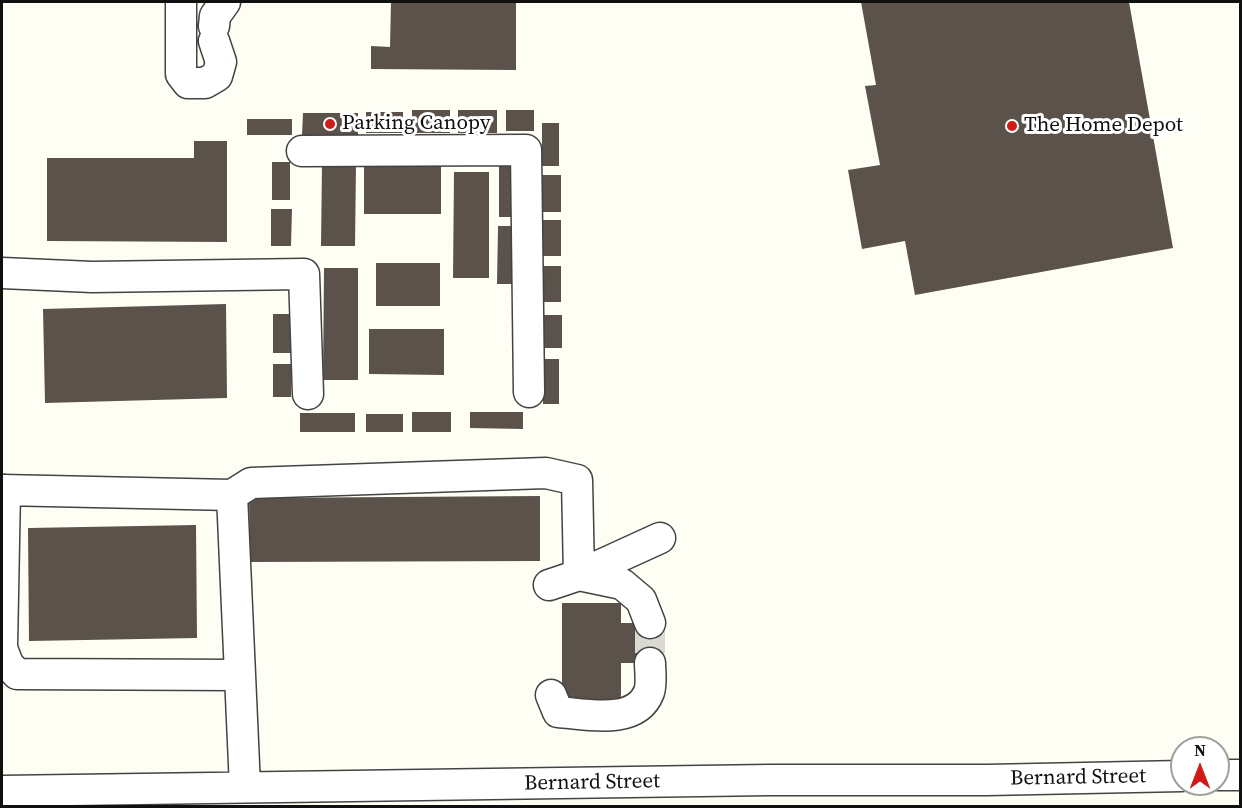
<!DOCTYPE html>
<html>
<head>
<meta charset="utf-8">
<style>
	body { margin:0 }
	#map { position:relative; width:1242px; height:808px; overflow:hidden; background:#fffef4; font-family:"Source Serif 4",serif }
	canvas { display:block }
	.frame { position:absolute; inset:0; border:3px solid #101010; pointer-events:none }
	.north { position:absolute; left:1170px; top:736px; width:60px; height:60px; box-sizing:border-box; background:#fff; border:2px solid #9f9f9f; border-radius:50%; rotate:0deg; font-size:16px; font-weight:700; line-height:24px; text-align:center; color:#101010 }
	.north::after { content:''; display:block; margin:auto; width:21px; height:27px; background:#d01b18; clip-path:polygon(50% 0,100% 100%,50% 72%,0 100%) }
</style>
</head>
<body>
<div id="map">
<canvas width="1242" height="808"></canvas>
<div class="frame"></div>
<div class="north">N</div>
</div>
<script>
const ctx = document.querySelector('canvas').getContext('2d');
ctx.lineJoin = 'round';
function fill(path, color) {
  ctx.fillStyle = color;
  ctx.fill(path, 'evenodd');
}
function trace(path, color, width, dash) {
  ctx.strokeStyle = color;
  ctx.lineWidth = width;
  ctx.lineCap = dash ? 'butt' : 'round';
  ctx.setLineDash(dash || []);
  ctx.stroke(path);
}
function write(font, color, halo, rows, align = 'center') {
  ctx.font = font + ' "Source Serif 4",serif';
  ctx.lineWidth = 6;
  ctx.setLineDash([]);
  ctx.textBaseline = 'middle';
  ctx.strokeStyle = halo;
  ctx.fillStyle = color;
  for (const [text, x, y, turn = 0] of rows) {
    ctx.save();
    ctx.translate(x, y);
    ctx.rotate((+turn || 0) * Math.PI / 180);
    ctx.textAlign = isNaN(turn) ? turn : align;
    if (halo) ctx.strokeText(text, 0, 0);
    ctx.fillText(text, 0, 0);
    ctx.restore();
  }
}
fill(new Path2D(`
	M391,2H516V70L371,69V46L390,47Z
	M861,2H1129L1173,248L915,295L905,241L862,249L848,170L880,165L865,86L876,85Z
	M412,110H450V133H412Z
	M458,110H497V133H458Z
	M506,110H534V131H506Z
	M366,112H403V133H366Z
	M303,113H358V136L302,135Z
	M247,119H292V135H247Z
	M542,123H559V166H542Z
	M194,141H227V242L47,241V158H194Z
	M272,162H290V200H272Z
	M499,162H516V217H499Z
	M322,164H356L355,246H321Z
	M364,165H441V214H364Z
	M454,172H489V278H453Z
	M542,175H561V212H542Z
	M271,209H292L291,246H271Z
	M541,220H561V256H541Z
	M498,226H515V284H497Z
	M376,263H440V306H376Z
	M543,266H561V302H543Z
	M324,268H358V380H323Z
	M226,304L227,398L45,403L43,309Z
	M273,314H291V353H273Z
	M542,315H562V348H542Z
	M369,329H444V375L369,374Z
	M543,359H559V404H543Z
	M273,364H292L291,397H273Z
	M412,412H451V432H412Z
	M470,412H523V429L470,428Z
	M300,413H355V432H300Z
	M366,414H403V432H366Z
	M540,496V561L250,562L249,498Z
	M196,525L197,638L29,641L28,528Z
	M562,603H621V623H659V663H621V709H562Z`), '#5a524b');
trace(new Path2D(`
	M650,623V663`), '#dbdad2', 30, [30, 15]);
const minor = new Path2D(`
	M181,3V74L188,83H205L217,76L221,62L214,41
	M214,26L215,16L225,2
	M302,151L526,150L529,392
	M2,273L92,277L304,274L308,394
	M2,490L232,495L245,787
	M232,495L251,483L546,473L577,480L579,575L622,584L641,600L650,623
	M549,585L579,575L660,538
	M2,646L5,490
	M2,648L8,664L17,674L240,675
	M551,695L558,712C586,714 636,726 649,692C652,684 650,671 650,663
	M1218,775H1240
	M2,791L770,780H987L1182,776`);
trace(minor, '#434343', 33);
trace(minor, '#fff', 30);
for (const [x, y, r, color] of [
	[330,124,6,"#d01b18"],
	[1012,126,6,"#d01b18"]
]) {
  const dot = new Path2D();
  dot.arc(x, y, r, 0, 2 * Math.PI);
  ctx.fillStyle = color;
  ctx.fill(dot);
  trace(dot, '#fff', 2);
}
write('21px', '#101010', '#fff', [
	["Parking Canopy",342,124],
	["The Home Depot",1024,126]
], 'left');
write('21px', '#101010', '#fff', [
	["Bernard Street",1078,778,-1],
	["Bernard Street",592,783,-1]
]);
</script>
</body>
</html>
